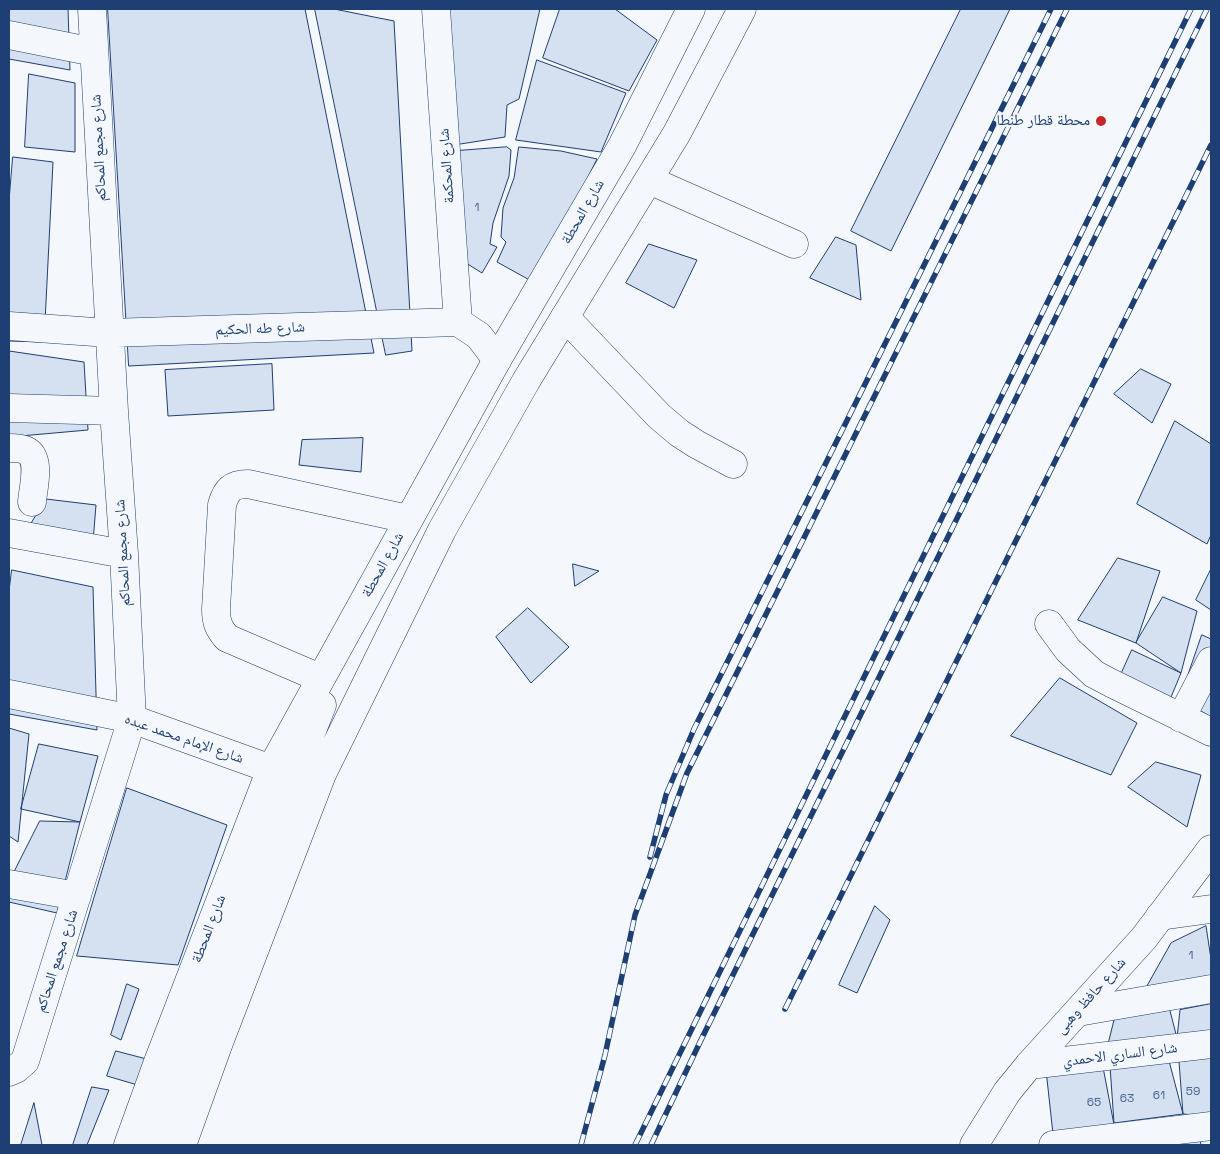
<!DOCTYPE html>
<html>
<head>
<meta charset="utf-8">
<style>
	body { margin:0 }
	#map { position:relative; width:1220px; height:1154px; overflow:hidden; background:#f4f7fb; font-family:"Space Grotesk",sans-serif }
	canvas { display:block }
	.frame { position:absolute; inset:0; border:10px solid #1d3f73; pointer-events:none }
</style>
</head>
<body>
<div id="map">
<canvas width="1220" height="1154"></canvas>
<div class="frame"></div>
</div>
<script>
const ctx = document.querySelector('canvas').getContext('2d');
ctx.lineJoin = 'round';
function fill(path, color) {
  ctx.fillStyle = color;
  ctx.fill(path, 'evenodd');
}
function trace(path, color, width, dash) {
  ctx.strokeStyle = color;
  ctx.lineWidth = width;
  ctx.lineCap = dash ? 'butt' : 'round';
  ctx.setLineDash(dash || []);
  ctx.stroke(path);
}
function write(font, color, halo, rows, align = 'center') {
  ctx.font = font + ' "Space Grotesk","Noto Naskh Arabic",sans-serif';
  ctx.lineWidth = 4;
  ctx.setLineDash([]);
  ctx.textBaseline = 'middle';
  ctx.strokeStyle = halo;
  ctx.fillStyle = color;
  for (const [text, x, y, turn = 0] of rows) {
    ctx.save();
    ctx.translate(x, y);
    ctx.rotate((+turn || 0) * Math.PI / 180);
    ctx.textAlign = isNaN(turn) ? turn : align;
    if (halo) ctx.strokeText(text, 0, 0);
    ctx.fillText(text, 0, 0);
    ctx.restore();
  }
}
const building = new Path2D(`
	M10,9H68L70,70L9,59Z
	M108,9H305L374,353L129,366Z
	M315,9H334L394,21L412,351L386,355Z
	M448,9H540L519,99L507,105L505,137L454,145Z
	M560,9H615L657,40L629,91L543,58Z
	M961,9H1010L891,251L851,231Z
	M537,60L626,93L601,152L516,140Z
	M29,74L75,83V152L25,147Z
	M507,147L511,150L509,176L493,223L490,244L497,247L482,273L466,263L457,151Z
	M519,147L561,151L597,159L535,283L497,262L506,242L501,237L503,208L514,178Z
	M13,157L53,162L44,342L9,341V201Z
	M836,237L856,245L861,300L810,278Z
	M649,244L697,260L674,308L626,283Z
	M9,351L84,362L88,430L9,437Z
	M272,364L274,410L168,416L165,370Z
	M1141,369L1171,384L1152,423L1114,394Z
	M1175,421L1211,444V535L1207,544L1137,504Z
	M363,438L361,472L299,465L302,440Z
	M46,499L96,505L93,542L31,524Z
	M1118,558L1160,571L1136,643L1078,620Z
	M573,564L599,571L575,586Z
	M1211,569V610L1196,600Z
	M12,570L93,587L97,730L9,714V591Z
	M1163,597L1197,611L1181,673L1136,643Z
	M528,608L569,647L531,683L496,637Z
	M1202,635L1211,639V717L1180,699Z
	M1132,650L1181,673L1169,702L1119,679Z
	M1060,678L1137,723L1111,775L1011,736Z
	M9,728L29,734L18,842L9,836Z
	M39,744L98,756L80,822L21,809Z
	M1156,762L1201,775L1187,827L1128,787Z
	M127,788L227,825L178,965L77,956Z
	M40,821L80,822L57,913L9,902V882Z
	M875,906L890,920L857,993L839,985Z
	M1206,926L1211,959V980L1143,993L1171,943Z
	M127,984L139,989L121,1040L111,1035Z
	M1168,1003L1177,1038L1105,1056L1115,1016Z
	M1211,1004V1033L1177,1038L1180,1010Z
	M116,1051L158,1062L141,1086L107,1076Z
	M1168,1057L1183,1114L1114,1123L1110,1066Z
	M1211,1058V1116L1183,1114L1179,1062Z
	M1103,1067L1115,1130L1053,1134L1046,1070Z
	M92,1087L109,1090L87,1145H73Z
	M34,1103L42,1145H21Z
	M1200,1140L1201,1145H1155Z`);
fill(building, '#d5e0f0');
trace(building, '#1d3f73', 1);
const minor = new Path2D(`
	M436,9L458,322
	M9,35L94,52
	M649,180L794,244
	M565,317L659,416L679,433L696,444L733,464
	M9,326L109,333L458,322L479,336L497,360
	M9,408L114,411
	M9,448C14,448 20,448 25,450C42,457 33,488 32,502
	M9,533L124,554
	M1049,624L1068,650L1094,674L1111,683L1211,732
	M320,678L227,638C218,628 216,621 216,609L222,505C226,490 232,484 248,484L408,519
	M9,694L132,719L271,769
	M1181,718L1211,661
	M9,884L77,896
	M1160,916L1211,909
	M1078,1012L1211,989
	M1029,1065L1211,1044
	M9,1072L16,1069L25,1061L132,719L124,554L114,411L92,9
	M1053,1145L1211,1126`);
const major = new Path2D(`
	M128,1145L158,1062L271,769L497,360L622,146L691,9
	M155,1145L292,781L322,705
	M182,1145L218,1045L322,774L442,530L526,381L677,133L742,9
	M974,1145L1007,1092L1029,1065L1144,938L1211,849`);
trace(minor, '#1d3f73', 29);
trace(major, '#1d3f73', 29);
trace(minor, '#f4f7fb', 28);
trace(major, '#f4f7fb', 28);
const rail = new Path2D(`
	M650,857L666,795L694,729L1051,9
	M785,1009L1211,145
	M581,1145L605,1055L635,915L687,773L1067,9
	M635,1145L1191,9
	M651,1145L701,1040L1207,9`);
trace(rail, '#1d3f73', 5.5);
trace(rail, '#f4f7fb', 4, [11]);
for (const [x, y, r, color] of [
	[1101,121,6,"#c62828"]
]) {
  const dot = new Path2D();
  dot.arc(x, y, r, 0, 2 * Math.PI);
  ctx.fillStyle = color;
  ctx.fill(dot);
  trace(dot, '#f4f7fb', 2);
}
write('12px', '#4b6792', null, [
	["1",477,208],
	["1",1191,956],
	["59",1193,1092],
	["61",1159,1096],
	["63",1127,1099],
	["65",1094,1103]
]);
write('15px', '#1d3f73', '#f4f7fb', [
	["محطة قطار طنطا",1090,121]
], 'right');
write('15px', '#1d3f73', '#f4f7fb', [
	["شارع مجمع المحاكم",99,148,-93],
	["شارع المحكمة",447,166,-94],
	["شارع المحطة",583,212,-60],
	["شارع طه الحكيم",260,329,-2],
	["شارع مجمع المحاكم",123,553,-93],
	["شارع المحطة",383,565,-61],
	["شارع الإمام محمد عبده",184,739,19],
	["شارع المحطة",209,929,-69],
	["شارع مجمع المحاكم",57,961,-72],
	["شارع حافظ وهبى",1091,996,-48],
	["شارع الساري الاحمدي",1120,1055,-7]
]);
</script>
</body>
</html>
